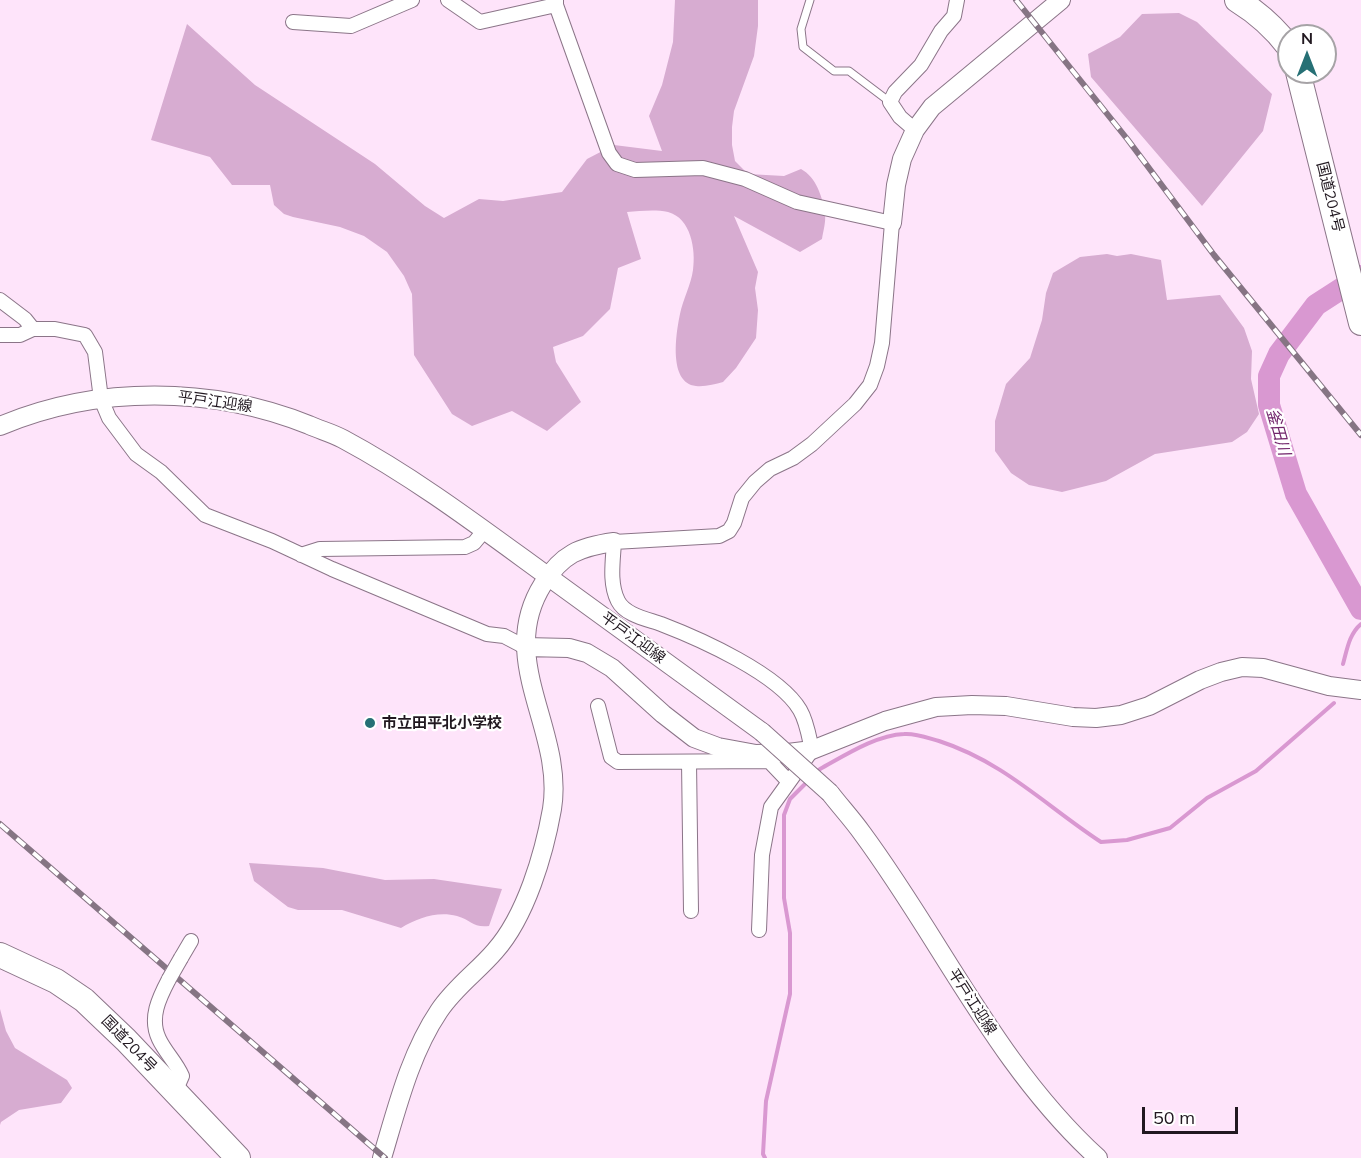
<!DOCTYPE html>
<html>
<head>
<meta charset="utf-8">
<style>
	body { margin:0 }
	#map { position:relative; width:1361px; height:1158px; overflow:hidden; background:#fee4fa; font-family:Mulish,sans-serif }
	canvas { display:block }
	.north { position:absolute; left:1277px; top:24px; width:60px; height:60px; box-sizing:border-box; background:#fff; border:2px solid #a6a3a6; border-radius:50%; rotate:0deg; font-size:16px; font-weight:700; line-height:24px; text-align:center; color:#211820 }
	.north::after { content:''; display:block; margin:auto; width:21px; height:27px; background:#267075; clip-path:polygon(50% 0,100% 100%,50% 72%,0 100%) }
	.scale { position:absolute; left:1142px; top:1107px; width:96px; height:27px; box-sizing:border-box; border:3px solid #211820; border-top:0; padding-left:8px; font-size:18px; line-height:21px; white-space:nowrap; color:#211820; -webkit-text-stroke:4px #fff; paint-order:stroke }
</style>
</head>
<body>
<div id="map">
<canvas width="1361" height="1158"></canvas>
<div class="north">N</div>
<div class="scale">50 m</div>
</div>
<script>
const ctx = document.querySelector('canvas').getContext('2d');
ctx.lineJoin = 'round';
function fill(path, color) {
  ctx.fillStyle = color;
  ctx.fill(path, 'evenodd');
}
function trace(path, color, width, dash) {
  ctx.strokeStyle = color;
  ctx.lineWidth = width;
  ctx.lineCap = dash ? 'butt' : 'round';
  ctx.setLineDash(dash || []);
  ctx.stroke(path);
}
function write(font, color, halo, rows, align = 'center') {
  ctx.font = font + ' Mulish,"Noto Sans JP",sans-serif';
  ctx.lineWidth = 4.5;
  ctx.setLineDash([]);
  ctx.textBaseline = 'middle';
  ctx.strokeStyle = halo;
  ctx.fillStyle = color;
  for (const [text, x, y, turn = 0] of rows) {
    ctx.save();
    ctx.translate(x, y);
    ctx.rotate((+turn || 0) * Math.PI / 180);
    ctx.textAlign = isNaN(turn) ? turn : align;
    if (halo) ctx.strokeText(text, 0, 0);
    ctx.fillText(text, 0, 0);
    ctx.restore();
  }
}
fill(new Path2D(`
	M675,0H758V26L754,56L734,111L732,127V145L735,161L748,174L784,176L801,169C816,177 823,197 825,215C826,222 823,232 822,239L800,252L734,216L758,272L755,288L758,310L756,338L736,368L723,382C715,384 705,387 696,386C668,383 676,333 680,314C683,299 691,285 693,270C696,250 691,218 668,212C655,209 640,211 627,212L641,259L618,268L610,309L583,336L553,347L556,362L581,402L547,431L512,411L472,426L452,414L414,355L412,294L404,276L387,252L364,236L340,227L293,217L284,214L274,205L270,185H232L210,157L151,140L187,24L255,85L375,164L425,206L444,218L479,199L503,201L562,192L587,159L614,145L662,151L649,116L662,85L673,42Z
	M1179,13L1197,22L1272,94L1263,131L1202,206L1091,77L1088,54L1120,37L1142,14Z
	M1107,254L1117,256L1131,254L1161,260L1167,300L1220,295L1244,328L1252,351L1251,379L1259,414L1247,432L1232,442L1155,454L1106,481L1062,492L1029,485L1011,473L995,451V421L1006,384L1030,358L1042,320L1046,293L1053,273L1080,257Z
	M249,863L323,868L385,880L434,879L502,889L489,926C473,928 471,920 457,916C437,911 418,918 401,928L342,910H298L288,907L254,881Z
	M0,1009L6,1031L15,1048L67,1080L72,1088L61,1103L19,1110L1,1122L0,1125Z`), '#d7acd1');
trace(new Path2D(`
	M1343,664C1347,650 1349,634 1361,624
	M815,774L820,769C844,756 876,735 904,734C916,733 928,738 939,741C1004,762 1046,806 1101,842L1127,840L1170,828L1207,798L1256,771L1334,703
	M765,1158L763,1154L766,1101L790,994V933L784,898V815L790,799L808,781`), '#d998d1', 4);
trace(new Path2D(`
	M1361,276L1316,305L1279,354L1269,376V405L1296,494L1361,609`), '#d998d1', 22);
const lane = new Path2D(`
	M810,0L801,29L803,47L834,71H849L890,102`);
const street = new Path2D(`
	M448,0L480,22L556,5
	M556,0V5L609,153L617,164L635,170L703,168L745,179L797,202L892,223L882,343L877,366L870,385L855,404L812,444L793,458L770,469L755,482L742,498L734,523L729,531L719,536L614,542C613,561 609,583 618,601C625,615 647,619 661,624C700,639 779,674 800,710C807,722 809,737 812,750L771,807L762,855L759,930
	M293,22L351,26L412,0
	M915,130L900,117L890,102L895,92L921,65L941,31L954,16L957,0
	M0,300L25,319L33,329
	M0,335H20L33,329H55L85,335L95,352L101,399L109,418L136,454L161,472L205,515L272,541L332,569L487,634L504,636L525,647
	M301,555L320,549L465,547L474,543L484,531
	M598,706L611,757L618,762L769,761L789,782
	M689,762L691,911
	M181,958L191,941
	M169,979C159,998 149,1018 159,1039C165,1052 176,1062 182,1076L175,1092`);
const secondary = new Path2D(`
	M892,223L896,185L902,159L915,130L932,107L1061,0
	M0,426C97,385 212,386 309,425C320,430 332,433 343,439C414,477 480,527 546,575C618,628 690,680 762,732
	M525,647L569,648L587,653L612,668L663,714L694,738L718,747L756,754L788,753L812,750L885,721L936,707L972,705L1006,706L1073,717L1096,718L1121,715L1149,706L1200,680L1221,672L1242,667L1263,668L1329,686L1361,690
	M830,793C840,806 852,819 862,833C942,941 997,1066 1098,1158
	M382,1158C397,1108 410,1054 439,1011C455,987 477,972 495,951C526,916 544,854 552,809C565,730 495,660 543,584C562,554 579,547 614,542`);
const highway = new Path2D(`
	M1237,0C1258,13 1274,27 1289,47
	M1298,72L1361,323
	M0,955L56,981L84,1000L126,1040L238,1158`);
trace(lane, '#8b7588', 9);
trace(street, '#8b7588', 16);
trace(secondary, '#8b7588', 20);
trace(highway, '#8b7588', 26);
trace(lane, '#fff', 7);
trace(street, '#fff', 14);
trace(secondary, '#fff', 18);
trace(highway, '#fff', 24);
const rail = new Path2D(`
	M1016,0L1128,140L1214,255L1361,435
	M0,824L385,1158`);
trace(rail, '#867584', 6);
trace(rail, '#fff', 4, [11]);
const streetBridge = new Path2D(`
	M169,979L181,958`);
const secondaryBridge = new Path2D(`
	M762,732L830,793`);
trace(streetBridge, '#8b7588', 16, []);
trace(secondaryBridge, '#8b7588', 20, []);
trace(streetBridge, '#fff', 14);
trace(secondaryBridge, '#fff', 18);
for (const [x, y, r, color] of [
	[370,723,6,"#267075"]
]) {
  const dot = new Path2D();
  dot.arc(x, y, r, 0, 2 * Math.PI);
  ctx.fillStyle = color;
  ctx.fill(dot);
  trace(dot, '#fff', 2);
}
write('15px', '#211820', '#fff', [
	["国道204号",1330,197,76],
	["平戸江迎線",215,402,8],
	["平戸江迎線",633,638,36],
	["平戸江迎線",972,1002,57],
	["国道204号",129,1044,46]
]);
write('bold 15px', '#211820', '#fff', [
	["市立田平北小学校",382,723]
], 'left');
write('italic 16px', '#72276c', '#fff', [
	["釜田川",1278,432,74]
]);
</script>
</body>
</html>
